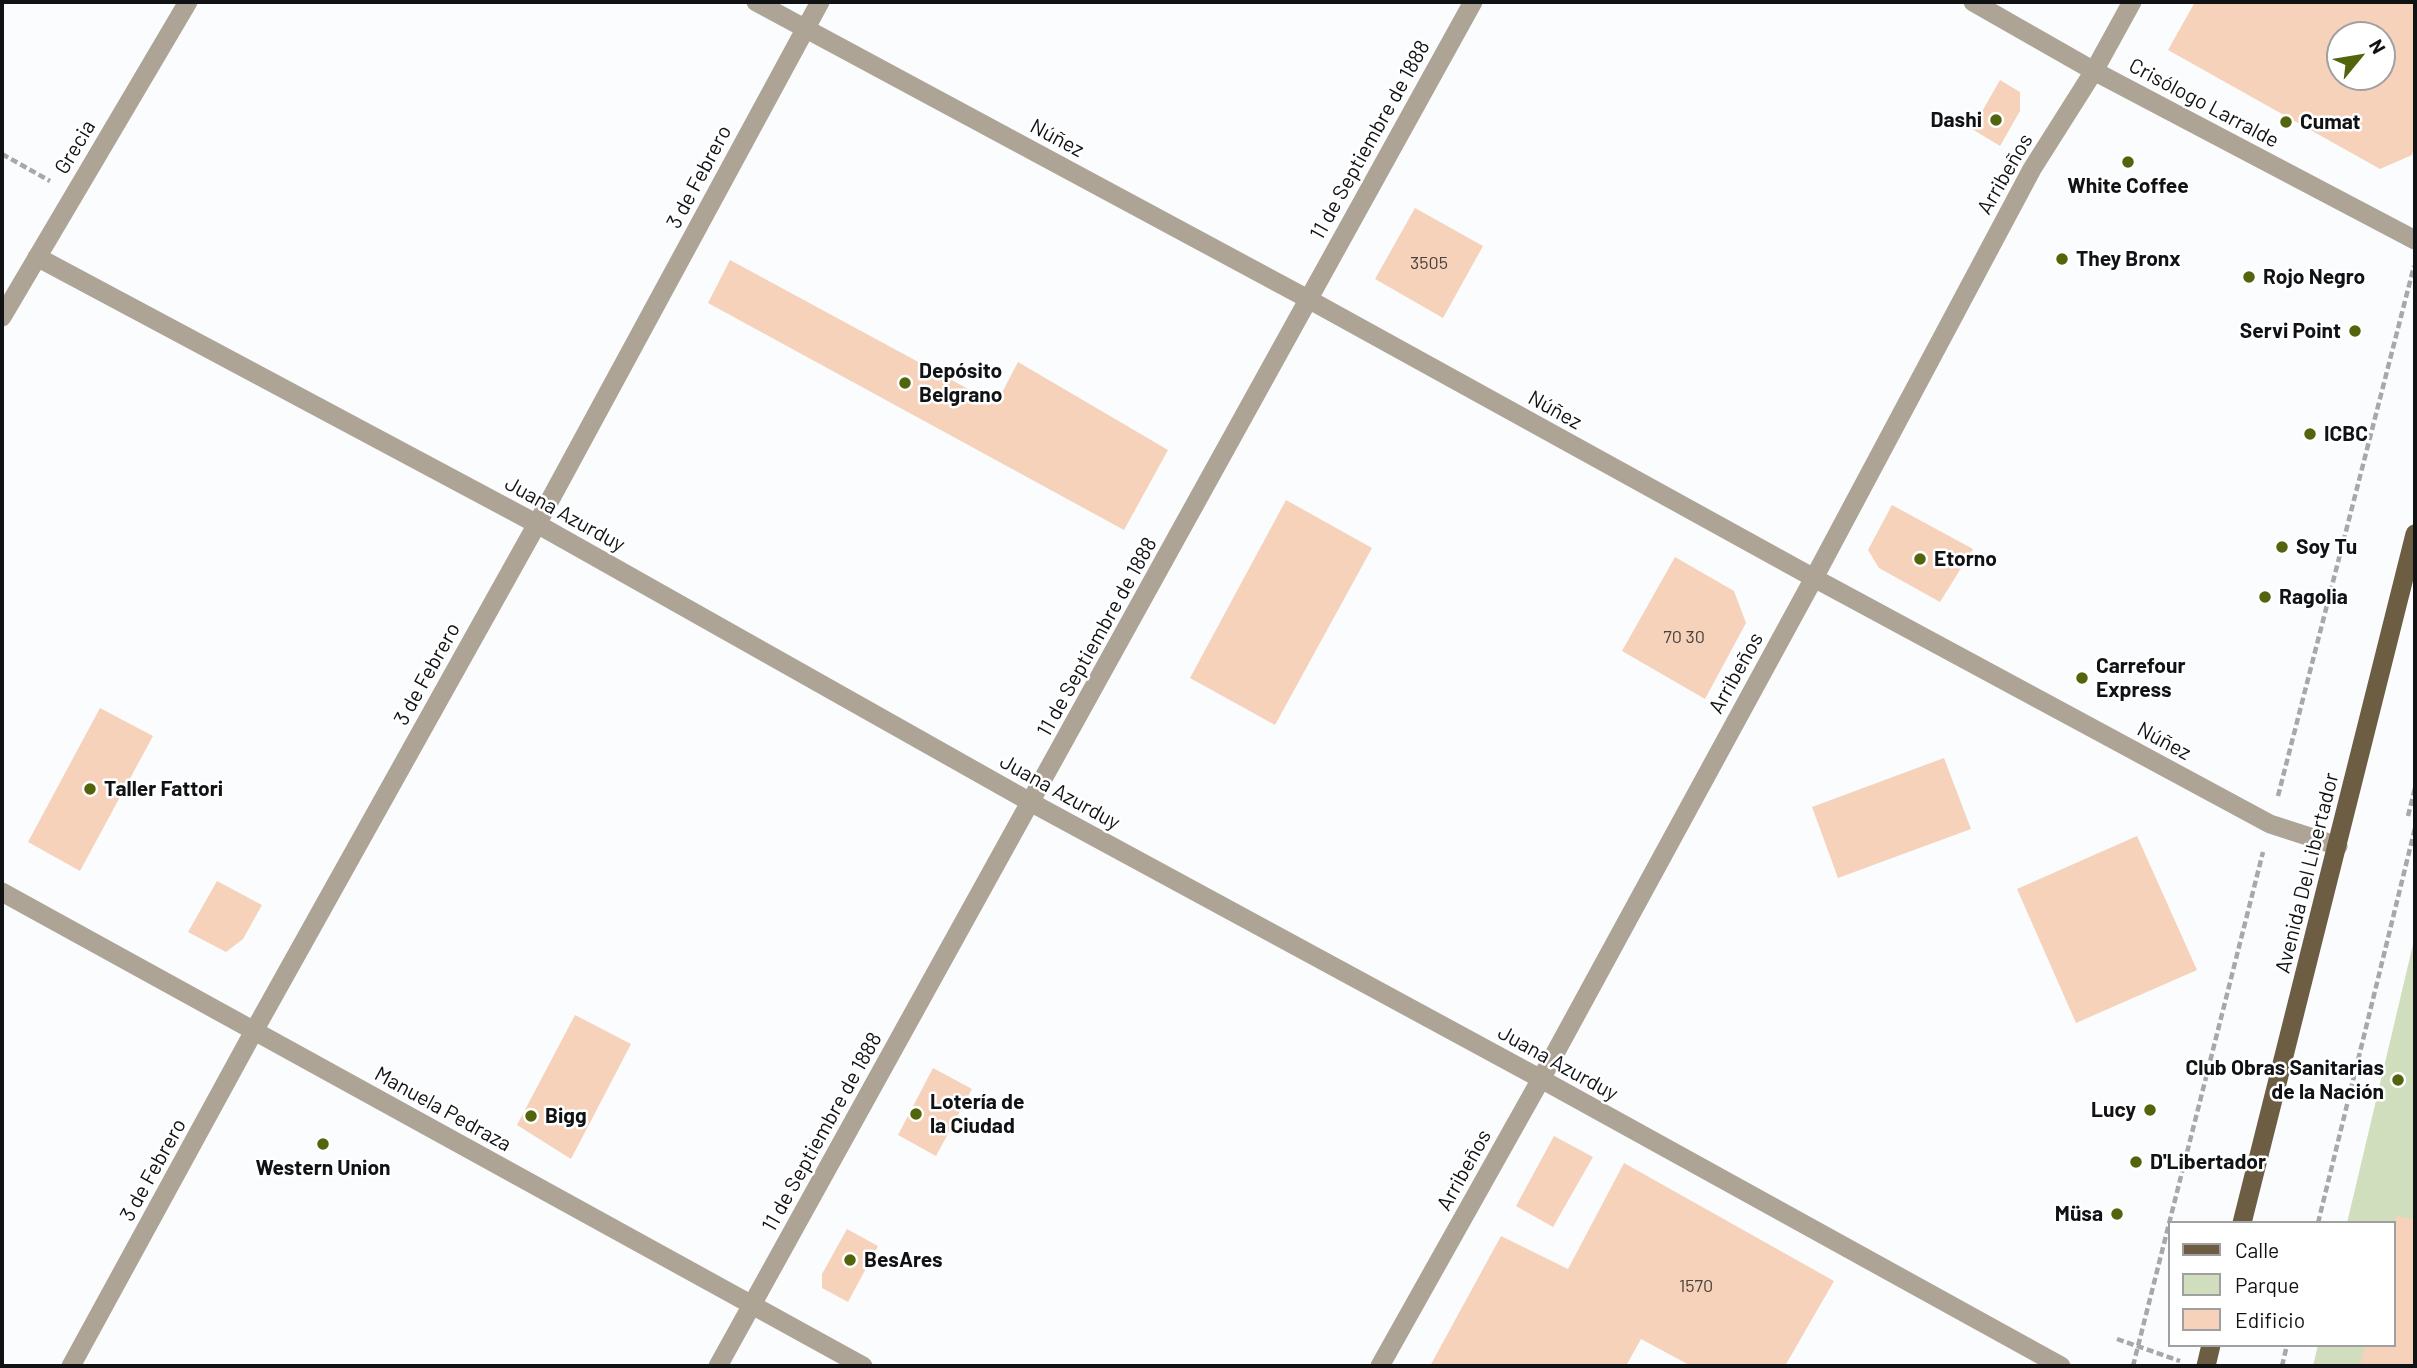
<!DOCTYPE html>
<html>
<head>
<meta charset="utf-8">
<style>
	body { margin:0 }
	#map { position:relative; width:2417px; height:1368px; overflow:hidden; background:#fafcfe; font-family:Barlow,sans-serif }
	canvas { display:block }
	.frame { position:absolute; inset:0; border:4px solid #111214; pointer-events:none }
	.legend { position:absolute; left:2168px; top:1221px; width:228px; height:126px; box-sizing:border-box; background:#fff; border:2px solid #a0a0a1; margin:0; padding:9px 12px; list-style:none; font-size:21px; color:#111214 }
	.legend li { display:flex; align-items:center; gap:14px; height:35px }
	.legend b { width:35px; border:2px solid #a0a0a1 }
	.north { position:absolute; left:2326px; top:21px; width:70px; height:70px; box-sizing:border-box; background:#fff; border:2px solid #a0a0a1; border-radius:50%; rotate:60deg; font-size:19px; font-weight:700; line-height:28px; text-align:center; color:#111214 }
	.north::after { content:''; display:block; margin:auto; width:24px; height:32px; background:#52640c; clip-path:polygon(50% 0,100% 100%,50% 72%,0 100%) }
</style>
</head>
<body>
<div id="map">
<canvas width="2417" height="1368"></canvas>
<div class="frame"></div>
<ul class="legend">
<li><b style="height:9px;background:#6d5d43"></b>Calle</li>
<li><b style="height:19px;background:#d0debd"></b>Parque</li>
<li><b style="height:19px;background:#f6d2bb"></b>Edificio</li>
</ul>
<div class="north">N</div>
</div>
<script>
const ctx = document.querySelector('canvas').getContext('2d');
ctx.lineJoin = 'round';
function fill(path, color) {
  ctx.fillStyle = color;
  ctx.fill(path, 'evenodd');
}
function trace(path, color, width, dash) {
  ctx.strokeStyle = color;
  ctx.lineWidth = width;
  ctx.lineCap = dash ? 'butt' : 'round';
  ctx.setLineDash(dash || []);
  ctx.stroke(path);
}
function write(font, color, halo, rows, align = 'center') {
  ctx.font = font + ' Barlow,sans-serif';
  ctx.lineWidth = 5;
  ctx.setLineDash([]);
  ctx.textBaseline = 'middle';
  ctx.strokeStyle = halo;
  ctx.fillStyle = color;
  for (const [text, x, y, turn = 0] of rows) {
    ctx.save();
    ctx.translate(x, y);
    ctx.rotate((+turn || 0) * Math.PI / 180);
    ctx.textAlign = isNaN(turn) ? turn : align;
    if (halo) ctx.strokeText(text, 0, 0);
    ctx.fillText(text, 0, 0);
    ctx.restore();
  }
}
fill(new Path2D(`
	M2415,936V1366H2313L2318,1345H2394V1223H2347Z`), '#d0debd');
fill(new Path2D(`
	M2195,2H2415V143L2412,155L2380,169L2168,50ZM2340,35H2382V77H2340Z
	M2000,80L2020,92V111L2000,146L1972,129Z
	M1415,208L1483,246L1443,318L1375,279Z
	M730,260L996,404L1018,362L1168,450L1124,530L708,303Z
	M1286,500L1372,548L1275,725L1190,678Z
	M1892,505L1973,549L1940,602L1879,568L1868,550Z
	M1675,557L1734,591L1746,623L1705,699L1622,651Z
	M100,708L153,736L80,871L28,842Z
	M1944,758L1971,829L1838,878L1812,807Z
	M2137,836L2197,970L2076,1023L2017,889Z
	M217,881L262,905L243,939L226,952L188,932Z
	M575,1015L631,1044L571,1159L517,1125Z
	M933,1068L972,1089L936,1156L898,1135Z
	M1554,1136L1593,1157L1553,1227L1516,1206Z
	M1624,1163L1834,1281L1785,1366H1691L1641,1339L1626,1366H1430L1501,1236L1568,1269Z
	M2396,1215L2415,1220V1366H2360L2365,1345H2394Z
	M847,1229L878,1246L848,1302L822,1288V1274Z`), '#f6d2bb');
trace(new Path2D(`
	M2,154L50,181
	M2278,796L2414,266
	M2408,816L2415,788
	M2318,1223L2415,828
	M2117,1339L2180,1361
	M2133,1366L2263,852
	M2282,1366L2287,1345`), '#a7a8aa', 4.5, [7, 3.5]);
trace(new Path2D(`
	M756,2L1308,299L1814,578L2270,824L2338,846
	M37,257L537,524L1032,803L1541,1079L2061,1366
	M2,317L188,2
	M71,1366L254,1031L537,524L820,2
	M718,1366L1473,2
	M1380,1366L1541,1079L1814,578L2032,169L2094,71L2132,2`), '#aea496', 19);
trace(new Path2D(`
	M1973,2L2094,71L2415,240
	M2,892L863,1366`), '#aea496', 19);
trace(new Path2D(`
	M2242,1223L2415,534
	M2206,1366L2211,1345`), '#6d5d43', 19);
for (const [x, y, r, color] of [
	[1996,120,7,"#52640c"],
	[2286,122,7,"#52640c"],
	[2128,162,7,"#52640c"],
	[2062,259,7,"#52640c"],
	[2249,277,7,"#52640c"],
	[2355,331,7,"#52640c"],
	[905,383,7,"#52640c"],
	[2310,434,7,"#52640c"],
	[2282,547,7,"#52640c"],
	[1920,559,7,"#52640c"],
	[2265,597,7,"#52640c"],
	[2082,678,7,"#52640c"],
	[90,789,7,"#52640c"],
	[2398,1080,7,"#52640c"],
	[2150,1110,7,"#52640c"],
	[916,1114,7,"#52640c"],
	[531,1116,7,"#52640c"],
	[323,1144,7,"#52640c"],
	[2136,1162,7,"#52640c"],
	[2117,1214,7,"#52640c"],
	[850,1260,7,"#52640c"]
]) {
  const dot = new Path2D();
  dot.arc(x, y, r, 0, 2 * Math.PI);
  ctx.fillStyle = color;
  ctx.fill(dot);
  trace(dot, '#fff', 2.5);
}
write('18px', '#4a423e', null, [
	["3505",1429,263],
	["70 30",1684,637],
	["1570",1696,1286]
]);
write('21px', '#111214', '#fff', [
	["Crisólogo Larralde",2204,103,28],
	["Núñez",1057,138,28],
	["11 de Septiembre de 1888",1370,140,-61],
	["Grecia",75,147,-59],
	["Arribeños",2005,174,-60],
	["3 de Febrero",699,177,-62],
	["Núñez",1555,410,29],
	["Juana Azurduy",565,514,29],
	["11 de Septiembre de 1888",1097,637,-61],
	["Arribeños",1736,673,-61],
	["3 de Febrero",427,674,-61],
	["Núñez",2164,741,28],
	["Juana Azurduy",1060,792,29],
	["Avenida Del Libertador",2307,873,-76],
	["Juana Azurduy",1558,1063,29],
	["Manuela Pedraza",443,1109,29],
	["11 de Septiembre de 1888",822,1132,-61],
	["3 de Febrero",153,1170,-61],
	["Arribeños",1464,1170,-61]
]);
write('bold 21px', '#111214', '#fff', [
	["Dashi",1982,120,"right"],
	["Cumat",2300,122],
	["White Coffee",2128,186,"center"],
	["They Bronx",2076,259],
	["Rojo Negro",2263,277],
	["Servi Point",2341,331,"right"],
	["Depósito",919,371],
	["Belgrano",919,395],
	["ICBC",2324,434],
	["Soy Tu",2296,547],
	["Etorno",1934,559],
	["Ragolia",2279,597],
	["Carrefour",2096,666],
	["Express",2096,690],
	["Taller Fattori",104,789],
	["Club Obras Sanitarias",2384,1068,"right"],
	["de la Nación",2384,1092,"right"],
	["Lotería de",930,1102],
	["la Ciudad",930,1126],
	["Lucy",2136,1110,"right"],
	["Bigg",545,1116],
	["D'Libertador",2150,1162],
	["Western Union",323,1168,"center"],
	["Müsa",2103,1214,"right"],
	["BesAres",864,1260]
], 'left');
</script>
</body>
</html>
